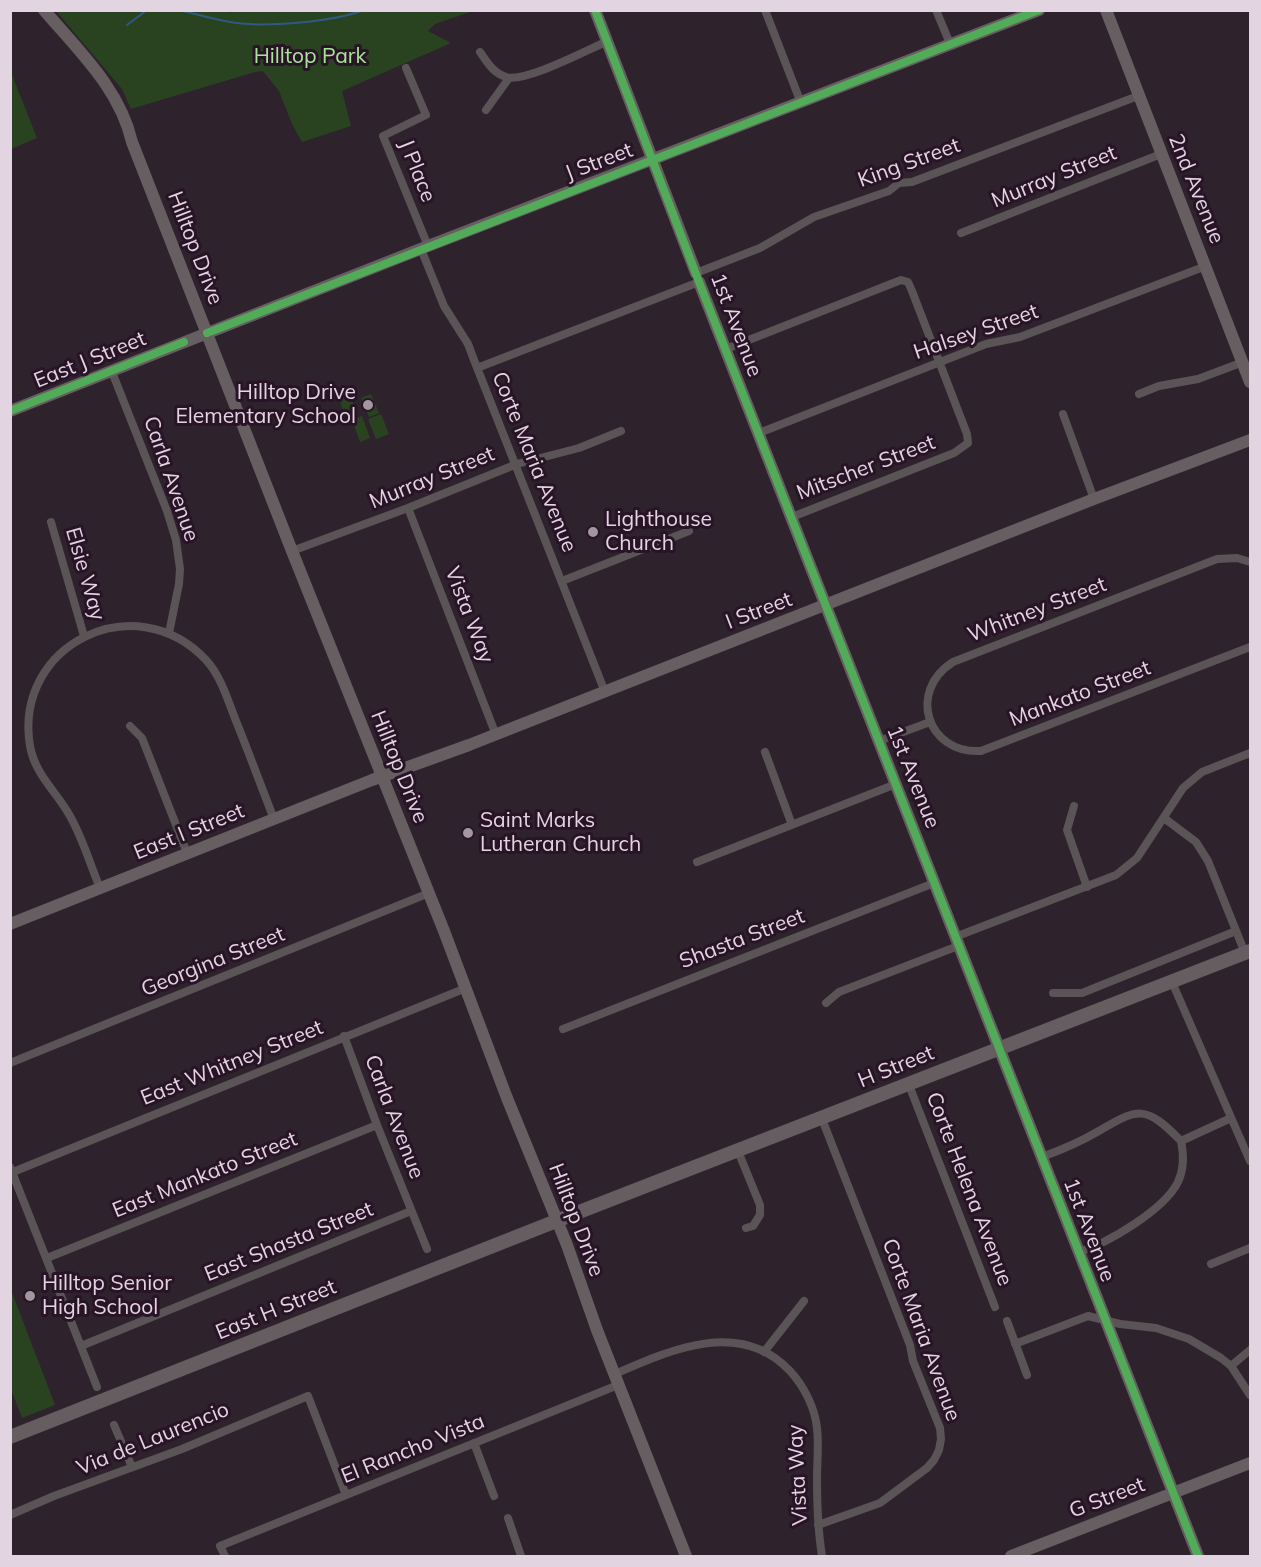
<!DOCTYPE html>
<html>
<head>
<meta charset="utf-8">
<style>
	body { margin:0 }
	#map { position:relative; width:1261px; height:1567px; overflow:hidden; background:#2e232d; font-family:Mulish,sans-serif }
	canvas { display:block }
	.frame { position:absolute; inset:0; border:12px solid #e2d4e0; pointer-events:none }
</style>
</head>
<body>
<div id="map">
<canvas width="1261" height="1567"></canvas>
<div class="frame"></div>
</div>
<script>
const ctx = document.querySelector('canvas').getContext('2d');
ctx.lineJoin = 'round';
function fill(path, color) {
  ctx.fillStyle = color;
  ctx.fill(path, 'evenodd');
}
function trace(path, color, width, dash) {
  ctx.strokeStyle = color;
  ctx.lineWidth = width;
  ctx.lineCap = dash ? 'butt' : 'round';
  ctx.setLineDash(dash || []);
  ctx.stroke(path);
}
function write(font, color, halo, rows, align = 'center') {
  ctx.font = font + ' Mulish,sans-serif';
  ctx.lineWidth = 6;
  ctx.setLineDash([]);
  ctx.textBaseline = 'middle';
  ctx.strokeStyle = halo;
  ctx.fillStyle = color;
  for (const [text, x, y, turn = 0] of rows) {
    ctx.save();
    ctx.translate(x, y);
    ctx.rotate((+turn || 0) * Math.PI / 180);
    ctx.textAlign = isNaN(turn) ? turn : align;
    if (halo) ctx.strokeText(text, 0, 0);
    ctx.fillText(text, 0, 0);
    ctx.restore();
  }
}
fill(new Path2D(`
	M228,11L229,13L237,10L473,11L435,24L428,31L451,43L342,91L351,126L302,142L292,124L279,91L263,71L255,72L131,109L122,89L56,11Z
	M10,70L37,138L11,149H10Z
	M349,392L357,413L346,417L338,397Z
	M371,394L379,413L369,417L361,398Z
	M381,414L389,434L376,439L368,419Z
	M362,416L370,438L360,442L352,420Z
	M11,1290L55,1405L22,1418L11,1389Z`), '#294321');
trace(new Path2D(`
	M179,10C196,14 213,19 230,22C262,28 333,22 364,10
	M127,25L147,10`), '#2f5983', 2);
trace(new Path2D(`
	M765,10L801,103
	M936,10L951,46
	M480,52C487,62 493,73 506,77C525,83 587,50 608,41
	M406,68L426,115L383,136L428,246
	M486,110L509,78
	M961,233L1161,154
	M421,249L444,306L468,344L474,360L605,692
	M726,349L901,280L908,282L912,291L967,434L968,443L954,453L792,517
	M477,368L699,282L696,273L760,248L814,217L889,191L899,183L912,182L1138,96
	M112,372L167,511L176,540L180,569L179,584L169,633
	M1139,394L1159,386L1198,379L1243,362
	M1063,414L1094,499
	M759,433L986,344L1020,337L1206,266
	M408,508L496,735
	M51,522L84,636
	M292,551L408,508L517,464L579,448L621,431
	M1250,562L1237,558L1217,559L953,662C907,691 927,754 981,751L1250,647
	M562,581L689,531
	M130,726L142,738L187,853
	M879,741L930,722
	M765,752L792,825
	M1074,806L1067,830L1087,887
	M1164,818L1196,842L1208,861L1245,953
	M697,862L896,784
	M100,888C90,864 83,839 70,816C57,792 35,775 30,746C13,644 136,585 206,660C221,676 228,701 236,721C249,753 261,786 274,819
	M955,937L1116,875L1137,858L1183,788L1202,772L1250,753
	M1172,982L1250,1161
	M1053,993H1082L1236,931
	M826,1003L839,992L958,946
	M563,1029L934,883
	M344,1036L377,1125L427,1249
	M10,1063L429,893
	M909,1085L995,1307
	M1181,1141L1231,1118
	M738,1151L760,1205V1215L753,1226L746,1228
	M1042,1157C1061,1150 1080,1142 1097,1132C1138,1108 1145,1104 1181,1141
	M10,1167L97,1387
	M13,1172L466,988
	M1079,1252C1108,1243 1164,1210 1178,1182C1184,1169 1184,1155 1181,1141
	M47,1258L377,1125
	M1211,1264L1250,1248
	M1007,1321L1027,1375
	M1015,1344L1088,1316L1120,1324L1156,1328L1189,1339L1221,1358L1231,1366L1250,1395
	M81,1346L411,1211
	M764,1352L804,1301
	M1231,1366L1250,1350
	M615,1374C670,1350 740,1318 790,1371C804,1386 815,1408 817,1428C819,1445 817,1462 817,1479C817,1505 818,1531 822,1556
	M114,1425L132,1467
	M474,1443L494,1496
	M10,1515L54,1496L182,1449L308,1396L346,1495
	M508,1518L521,1556
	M818,1525L880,1503L927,1468L934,1460L939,1450L941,1439L940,1428L913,1361L910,1345L822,1119
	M225,1556L220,1546L618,1385`), '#5b5457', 8);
trace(new Path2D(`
	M44,10C78,50 120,89 132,142L292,551L444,931L507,1098L567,1245L597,1330L686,1556
	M595,10L696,273
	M1106,10L1250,382
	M699,282L1198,1556
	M10,411L428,246L1039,10
	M10,924L372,780L469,745L1094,499L1250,440
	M1011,1556L1250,1463`), '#665e61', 12);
trace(new Path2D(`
	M10,1437L579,1212L1250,951`), '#655d60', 14);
trace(new Path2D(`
	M595,10L699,282L1198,1556
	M207,333L1039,10
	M10,411L184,342`), '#51ab58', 8);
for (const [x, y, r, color] of [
	[368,405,6,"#a396a1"],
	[593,532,6,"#a396a1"],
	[468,833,6,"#a396a1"],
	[30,1296,6,"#a396a1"]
]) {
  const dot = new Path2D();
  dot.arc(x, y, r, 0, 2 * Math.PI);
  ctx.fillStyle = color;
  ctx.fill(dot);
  trace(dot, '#291427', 2);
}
write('21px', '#a9e598', '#291427', [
	["Hilltop Park",310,57]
]);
write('21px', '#e2d4e0', '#291427', [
	["J Street",599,162,-21],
	["King Street",909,163,-20],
	["J Place",417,171,68],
	["Murray Street",1054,177,-22],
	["2nd Avenue",1196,189,68],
	["Hilltop Drive",195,248,69],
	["1st Avenue",736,325,69],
	["Halsey Street",976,332,-19],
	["East J Street",90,360,-22],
	["Corte Maria Avenue",534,462,68],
	["Mitscher Street",866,468,-21],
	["Murray Street",432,478,-22],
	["Carla Avenue",171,479,71],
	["Elsie Way",85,574,74],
	["Whitney Street",1037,610,-21],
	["I Street",759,611,-21],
	["Vista Way",469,615,69],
	["Mankato Street",1080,694,-21],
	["Hilltop Drive",399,767,68],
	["1st Avenue",913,777,68],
	["East I Street",189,832,-22],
	["Shasta Street",742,939,-21],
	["Georgina Street",213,962,-22],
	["East Whitney Street",232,1063,-22],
	["H Street",896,1067,-22],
	["Carla Avenue",394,1117,69],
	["East Mankato Street",205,1175,-22],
	["Corte Helena Avenue",969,1189,69],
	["Hilltop Drive",576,1220,69],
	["1st Avenue",1089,1230,69],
	["East Shasta Street",289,1242,-22],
	["East H Street",276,1310,-22],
	["Corte Maria Avenue",921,1330,70],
	["Via de Laurencio",153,1439,-22],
	["El Rancho Vista",413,1449,-22],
	["Vista Way",798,1475,-93],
	["G Street",1107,1498,-21]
]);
write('21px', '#e2d4e0', '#291427', [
	["Hilltop Drive",356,393,"right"],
	["Elementary School",356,417,"right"],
	["Lighthouse",605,520],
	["Church",605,544],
	["Saint Marks",480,821],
	["Lutheran Church",480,845],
	["Hilltop Senior",42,1284],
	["High School",42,1308]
], 'left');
</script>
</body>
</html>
